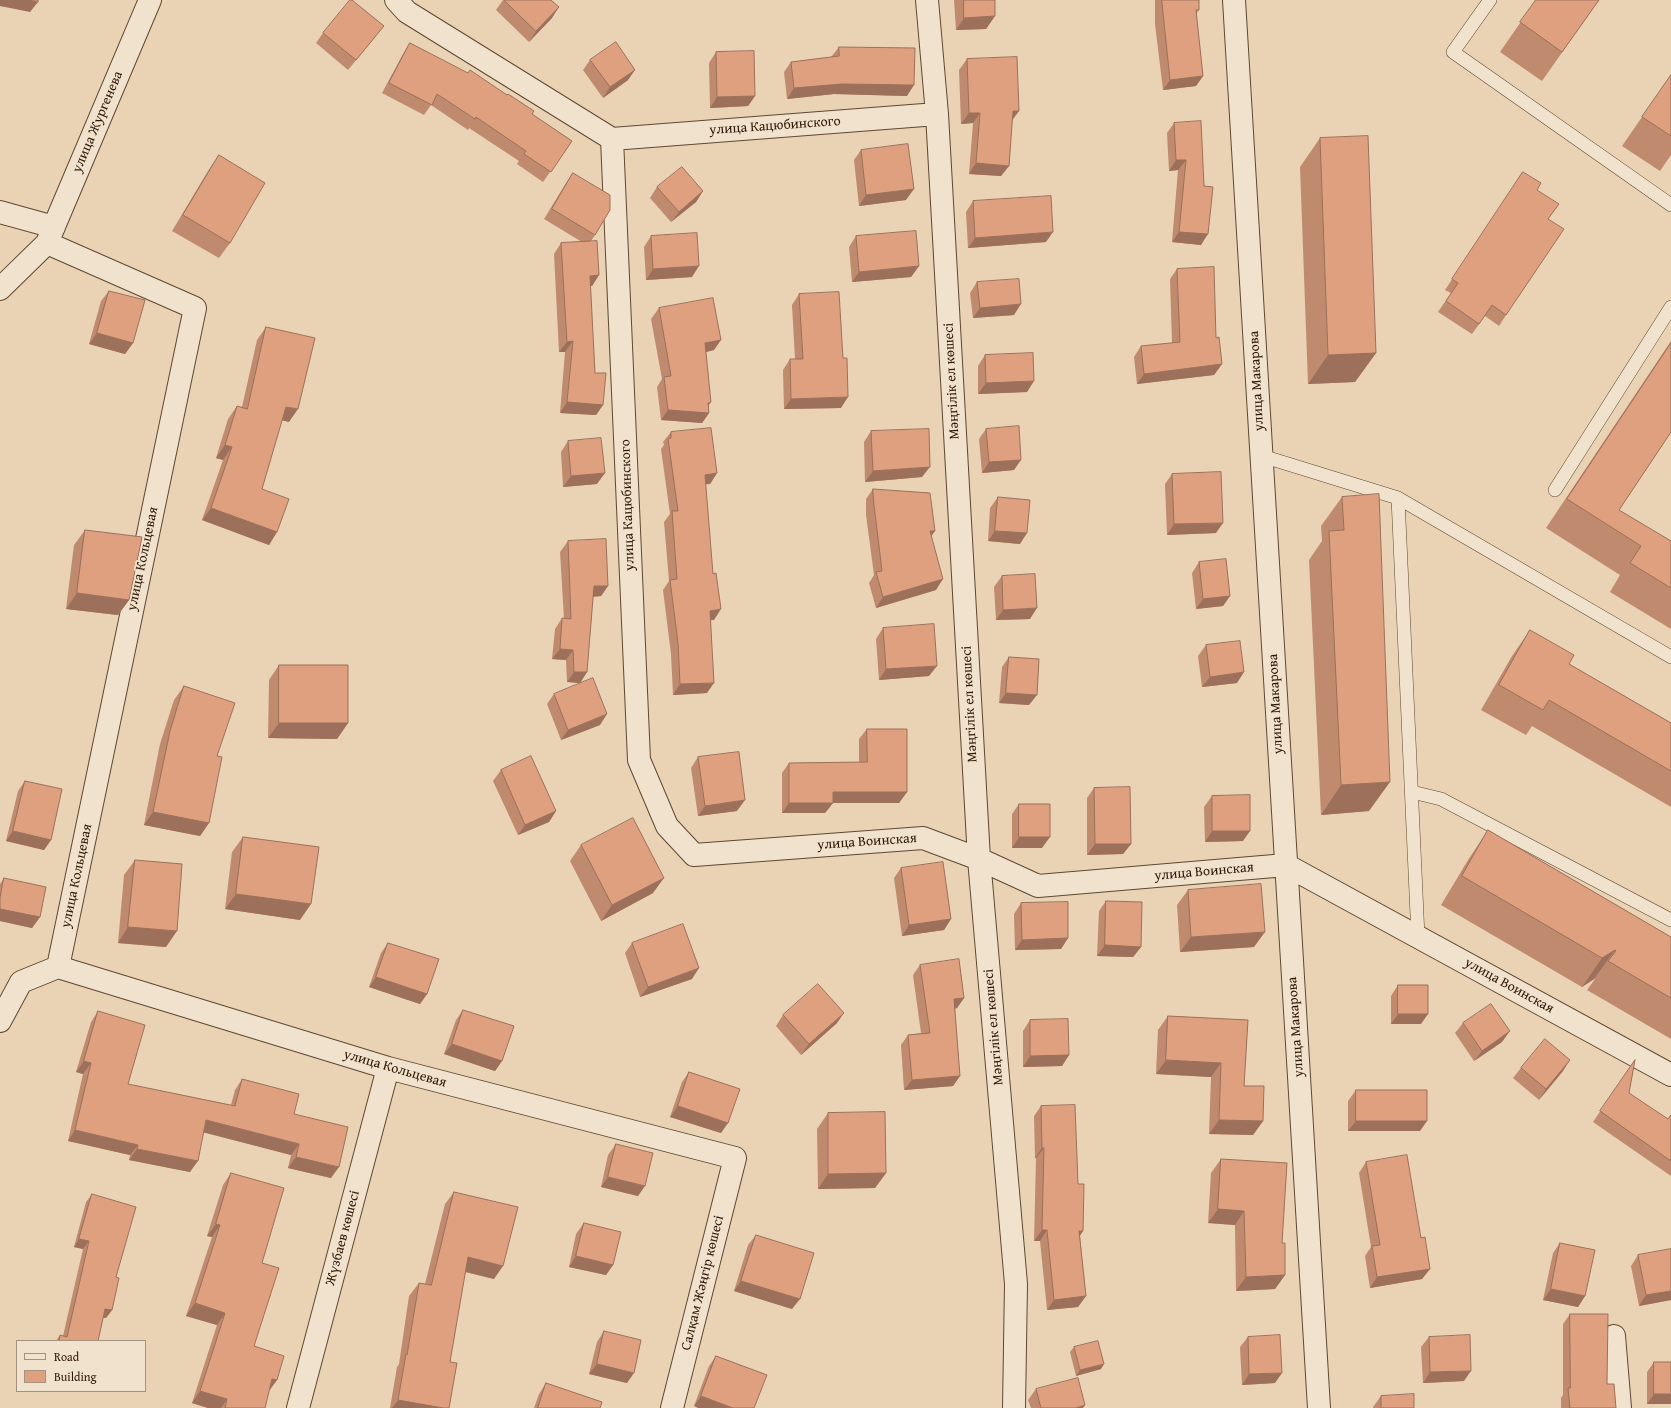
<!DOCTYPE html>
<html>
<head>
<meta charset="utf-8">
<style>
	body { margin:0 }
	#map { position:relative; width:1671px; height:1408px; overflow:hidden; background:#e9d3b4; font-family:"Gentium Book Plus",serif }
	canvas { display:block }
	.legend { position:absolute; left:16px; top:1340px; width:130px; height:52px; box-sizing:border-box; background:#f1e2ce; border:1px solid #a4927e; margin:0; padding:5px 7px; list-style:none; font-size:12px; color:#301905 }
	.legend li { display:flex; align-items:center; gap:8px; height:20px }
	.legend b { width:20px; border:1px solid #a4927e }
</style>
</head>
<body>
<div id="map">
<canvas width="1671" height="1408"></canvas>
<ul class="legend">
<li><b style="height:5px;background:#f1e2ce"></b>Road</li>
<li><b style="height:11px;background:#dfa080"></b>Building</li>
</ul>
</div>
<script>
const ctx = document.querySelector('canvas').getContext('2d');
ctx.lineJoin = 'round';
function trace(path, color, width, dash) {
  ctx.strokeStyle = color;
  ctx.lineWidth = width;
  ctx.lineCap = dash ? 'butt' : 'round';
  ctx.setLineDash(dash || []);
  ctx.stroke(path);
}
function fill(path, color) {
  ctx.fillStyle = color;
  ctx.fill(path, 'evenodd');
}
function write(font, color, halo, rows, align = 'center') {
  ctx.font = font + ' "Gentium Book Plus",serif';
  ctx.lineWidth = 3.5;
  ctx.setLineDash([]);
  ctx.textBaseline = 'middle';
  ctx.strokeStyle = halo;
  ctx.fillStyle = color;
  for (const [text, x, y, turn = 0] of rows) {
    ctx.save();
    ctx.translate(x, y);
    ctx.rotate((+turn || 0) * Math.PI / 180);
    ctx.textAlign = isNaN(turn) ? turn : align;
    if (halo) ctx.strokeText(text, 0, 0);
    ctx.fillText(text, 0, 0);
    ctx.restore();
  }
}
const lane = new Path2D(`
	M1490,0L1453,52L1671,205
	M1262,456L1398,498L1671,657
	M1555,490L1671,307
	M1398,498L1418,937
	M1412,792L1441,799L1671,920`);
const street = new Path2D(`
	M396,0L407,12L612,139L937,114
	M927,0L937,114L979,859L1016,1284L1014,1408
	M1234,0L1319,1408
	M612,139L639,760L667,826L694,855L923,838L979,859L1038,886L1286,865L1671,1075
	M0,212L54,227
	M47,243L195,308L58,967L388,1068L735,1158L672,1408
	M0,289L47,243L150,0
	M0,1021L21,982L58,967
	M1614,1336L1620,1408
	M298,1408L388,1068`);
trace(lane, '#5e4831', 14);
trace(street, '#5e4831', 24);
trace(lane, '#f1e2ce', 13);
trace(street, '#f1e2ce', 22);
fill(new Path2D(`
	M503,0L552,18L529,42L496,10Z
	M954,0H995V16L986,29L956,30Z
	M1155,0H1199V10L1196,14L1203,76L1196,86L1163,90L1155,24Z
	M1536,0H1599L1542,81L1500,52Z
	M323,33L376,36L348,70L316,43Z
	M410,43L532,114L572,141L543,182L517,164L519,161L469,128L468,130L431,105L424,115L382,93L403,54Z
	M839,47L907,96L834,94L787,99L784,72L791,62L831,57Z
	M716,52L755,96L748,106L710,108L709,63Z
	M967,59L1012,121L1009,166L1001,176L969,174L973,123L961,124L959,70Z
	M590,60L628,80L603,98L583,70Z
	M1671,75V155L1660,171L1622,146Z
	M1174,123L1204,186L1201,245L1172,242L1178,170L1169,171L1167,133Z
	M1320,138L1376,353L1355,382L1308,384L1300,167Z
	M861,150L906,200L859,206L854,160Z
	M219,155L230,243L219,258L172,231L208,171Z
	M1523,172L1537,190L1548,219L1506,315L1499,326L1485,316L1472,334L1438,312L1451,293L1445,290Z
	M573,173L595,235L591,241L599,275L592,286H590L595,373L603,405L596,415L560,413L565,352H559L554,254L561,243L582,242L544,219L566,183Z
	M657,187L703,191L696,202L671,222L650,198Z
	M973,201L1046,242L968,248L966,212Z
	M651,236L692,277L646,280L644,247Z
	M856,236L919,266L911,277L852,282L849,247Z
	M1177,269L1222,364L1214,375L1137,384L1134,357L1141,346L1172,343L1170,279Z
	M977,282L1014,315L973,318L970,293Z
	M109,291L133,343L125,354L89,344L101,301Z
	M799,294L841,408L784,409L783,370L790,359H795L792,305Z
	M659,308L714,350L706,352L709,413L702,423L661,420L657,387L662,379L651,319Z
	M266,327L289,422L282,420L262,489L277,532L269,545L202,520L223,460L216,458L228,419L237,406L242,407L257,340Z
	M1671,341V432L1619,510L1671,541V629L1610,592L1620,575L1546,528Z
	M985,355L1027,392L978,394V366Z
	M986,429L1014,470L982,473L979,439Z
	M871,431L922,477L865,482L864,442Z
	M671,432L717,473L710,484H705L714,620H711L707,693L673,695L671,654L663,590L669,581L664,522L670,514L661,449L664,445L663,442Z
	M568,441L597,484L563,487L561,452Z
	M1172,474L1216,533L1167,535L1165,484Z
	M873,489L931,536L936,590L876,608L869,583L874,575L866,515V499Z
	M998,497L1020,544L988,541L990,508Z
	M1342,497L1369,811L1321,815L1309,560L1322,541L1321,526Z
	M85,530L129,600L118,615L66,609L74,545Z
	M568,541L608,586L601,596L593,597L587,672L580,683L567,682L566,660L552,659L555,629L562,618L564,619L560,552Z
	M1199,562L1230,596L1223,606L1196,609L1192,573Z
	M1002,576L1030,619L996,620L994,587Z
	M883,628L929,676L879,680L876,639Z
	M1530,630L1569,664L1671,723V807L1532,726L1526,735L1481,710L1512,656Z
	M1206,645L1237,683L1202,687L1198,656Z
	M1009,657L1029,705L999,703L1002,667Z
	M279,665L348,723L337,739L268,738L269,680Z
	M184,686L217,756L209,823L200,836L144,825L160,744L174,700Z
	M554,694L600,725L561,740L547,704Z
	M867,729L907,792L899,803H833L825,813H782V773L789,763L859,762V739Z
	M698,757L737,811L698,816L691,768Z
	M501,770L556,811L549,822L518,835L493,781Z
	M25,781L51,840L44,850L6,841L18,791Z
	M1094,788L1131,844L1123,854L1087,855V798Z
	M1212,796L1243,841L1205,842L1204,807Z
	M1019,804L1042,848H1012V814Z
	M1488,830L1671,937V1039L1587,990L1595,979H1594L1582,987L1441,905L1468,860Z
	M243,837L300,920L225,909L232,852Z
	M581,845L653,893L601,921L570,861Z
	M135,860L166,947L118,943L124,875Z
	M901,868L951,919L944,930L902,936L894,878Z
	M4,878L40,917L32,928L0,921V884Z
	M1188,890L1254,947L1180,952L1177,905Z
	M1106,901L1141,947L1133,957L1097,956L1099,911Z
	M1021,903L1068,938L1061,949L1015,950L1014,914Z
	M388,943L427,994L420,1004L369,987L381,953Z
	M632,943L692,979L640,997L625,953Z
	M920,965L964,998L957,1008L955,1009L960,1076L953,1086L904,1090L901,1045L908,1035L921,1033L913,975Z
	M1398,985L1421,1024H1391V996Z
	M463,1010L502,1061L495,1071L444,1054L456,1020Z
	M98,1011L128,1084L231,1105L235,1090L242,1079L294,1114L331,1178L288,1168L291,1155L204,1132L190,1172L129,1160L130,1155L68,1141L83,1074L76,1072L91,1022Z
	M783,1015L837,1023L801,1055L776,1026Z
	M1168,1016L1248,1020L1244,1086L1263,1121L1253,1135L1209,1134L1211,1077L1156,1074L1158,1030Z
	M1030,1020L1069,1055L1062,1066L1023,1067V1031Z
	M1463,1023L1502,1042L1474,1061L1455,1033Z
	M1635,1060L1629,1093L1668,1119L1671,1115V1176L1593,1122Z
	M1521,1068L1563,1071L1539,1100L1513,1078Z
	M689,1072L721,1133L670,1117L682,1082Z
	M1356,1090L1420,1131H1348V1101Z
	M1041,1106L1078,1184L1083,1231L1080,1236L1086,1296L1078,1307L1047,1310L1040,1241H1034L1036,1158H1035L1034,1116Z
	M828,1113L886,1173L875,1188L818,1189L817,1129Z
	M616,1144L638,1196L601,1187L608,1155Z
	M1221,1159L1282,1243L1285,1275L1275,1289L1236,1291L1235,1225L1208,1223L1211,1173Z
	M1366,1162L1430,1269L1422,1279L1370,1288L1365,1256L1371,1247L1359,1173Z
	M231,1173L262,1263L254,1346L277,1380L269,1391L265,1408H208L192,1403L217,1325L186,1316L212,1237L207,1236L223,1185Z
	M454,1192L494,1279L465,1272L450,1362L449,1408H390L397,1367L399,1364L409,1296L419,1283L425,1284L445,1204Z
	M92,1194L116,1277L112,1310L106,1318H103L98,1341H56L60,1335L63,1336L83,1249L74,1247L86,1202Z
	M584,1223L613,1265L606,1275L569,1267L576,1234Z
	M756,1235L792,1309L734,1291L748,1245Z
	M1560,1243L1585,1296L1578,1307L1543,1300L1553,1253Z
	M1638,1255L1671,1300L1639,1306L1631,1266Z
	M1570,1314L1607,1384L1616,1408H1561V1398L1563,1395V1324Z
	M604,1331L627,1383L589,1374L597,1342Z
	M1248,1337L1275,1383L1242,1385L1240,1347Z
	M1429,1337L1464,1381L1423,1383L1421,1347Z
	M1074,1347L1101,1369L1076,1376L1070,1352Z
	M716,1356L767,1375L694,1406L709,1366Z
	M1654,1362L1671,1404H1647V1372Z
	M546,1383L600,1408H534L539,1394Z
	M1036,1389L1083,1408H1031L1028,1400Z
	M1381,1396L1414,1408H1373V1407Z`), '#c08a6e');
fill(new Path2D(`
	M0,0H29L38,2L30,12L0,6Z
	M559,7L552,18L529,42L536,31Z
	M995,16L986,29L956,30L964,18Z
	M635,70L628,80L603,98L610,87Z
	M1203,76L1196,86L1163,90L1170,80Z
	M842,84L914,85L907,96L834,94L787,99L794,88Z
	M755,96L748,106L710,108L717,97Z
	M1013,111H1019L1011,122Z
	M969,113H980L973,123L961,124Z
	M1176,160H1186L1178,170L1169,171Z
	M976,163L1009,166L1001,176L969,174Z
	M914,189L906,200L859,206L866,195Z
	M703,191L696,202L671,222L679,212Z
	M1053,232L1046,242L968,248L975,238Z
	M1179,232L1208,234L1201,245L1172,242Z
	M699,266L692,277L646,280L653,269Z
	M919,266L911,277L852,282L859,272Z
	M599,275L592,286H583L590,276Z
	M1021,304L1014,315L973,318L980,308Z
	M97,333L133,343L125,354L89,344Z
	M721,340L714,350L697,354L705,343Z
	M573,341L565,352H559L567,342Z
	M1376,353L1355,382L1308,384L1328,355Z
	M1222,364L1214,375L1137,384L1144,374Z
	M1034,381L1027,392L978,394L986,383Z
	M848,397L841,408L784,409L791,399Z
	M567,402L603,405L596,415L560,413Z
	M711,402L704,412L709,413L702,423L661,420L668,410Z
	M286,407L298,409L289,422L277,419Z
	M225,445L232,447L223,460L216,458Z
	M1021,460L1014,470L982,473L989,462Z
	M930,467L922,477L865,482L873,471Z
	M605,473L597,484L563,487L571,476Z
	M717,473L710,484L697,485L705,475Z
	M211,508L277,532L269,545L202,520Z
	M1223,523L1216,533L1167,535L1174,524Z
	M930,531H935L928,541Z
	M995,531L1027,533L1020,544L988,541Z
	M943,579L936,590L876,608L883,597Z
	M594,586H608L601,596L587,597Z
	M77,593L129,600L118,615L66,609Z
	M1230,596L1223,606L1196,609L1203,599Z
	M1037,608L1030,619L996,620L1003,610Z
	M721,609L714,620L703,621L710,611Z
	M560,649L573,650L566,660L552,659Z
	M937,666L929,676L879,680L886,669Z
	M574,672H587L580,683L567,682Z
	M1244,672L1237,683L1202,687L1210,677Z
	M714,683L707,693L673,695L680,684Z
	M1006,693L1037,695L1029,705L999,703Z
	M607,714L600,725L561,740L568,730Z
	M279,723H348L337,739L268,738Z
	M1390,782L1369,811L1321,815L1341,785Z
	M833,792H907L899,803H825Z
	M745,800L737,811L698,816L705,806Z
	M789,803H833L825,813H782Z
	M556,811L549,822L518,835L525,825Z
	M153,812L209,823L200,836L144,825Z
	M13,831L51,840L44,850L6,841Z
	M1212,831H1250L1243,841L1205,842Z
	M1019,837H1050L1042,848H1012Z
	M1095,844H1131L1123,854L1087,855Z
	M664,878L653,893L601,921L612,905Z
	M236,894L311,904L300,920L225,909Z
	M0,909L40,917L32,928L0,921Z
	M951,919L944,930L902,936L909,925Z
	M128,927L177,931L166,947L118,943Z
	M1265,932L1254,947L1180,952L1191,937Z
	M1068,938L1061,949L1015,950L1022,940Z
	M1105,945L1141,947L1133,957L1097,956Z
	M1615,950L1594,979L1582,987L1602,958Z
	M699,968L692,979L640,997L648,987Z
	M376,977L427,994L420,1004L369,987Z
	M964,998L957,1008L947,1010L954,999Z
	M844,1013L837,1023L801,1055L809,1044Z
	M1398,1014H1428L1421,1024H1391Z
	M1510,1031L1502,1042L1474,1061L1482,1051Z
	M452,1044L502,1061L495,1071L444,1054Z
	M1069,1055L1062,1066L1023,1067L1030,1056Z
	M1166,1060L1221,1063L1211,1077L1156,1074Z
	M1570,1060L1563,1071L1539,1100L1546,1089Z
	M84,1061L91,1063L83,1074L76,1072Z
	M960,1076L953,1086L904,1090L912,1080Z
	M678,1106L728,1123L721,1133L670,1117Z
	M206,1120L299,1144L291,1155L198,1131Z
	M1219,1120L1263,1121L1253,1135L1209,1134Z
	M1356,1121H1427L1420,1131H1348Z
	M75,1130L138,1145L130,1155L68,1141Z
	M1042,1148H1044L1036,1158H1035Z
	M137,1149L198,1161L190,1172L129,1160Z
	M296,1157L339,1167L331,1178L288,1168Z
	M886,1173L875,1188L818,1189L828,1174Z
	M608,1177L645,1186L638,1196L601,1187Z
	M1218,1209L1244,1211L1235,1225L1208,1223Z
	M216,1224L220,1225L212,1237L207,1236Z
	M1042,1230H1047L1040,1241H1034Z
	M1079,1231H1083L1076,1241Z
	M79,1239L89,1241L83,1249L74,1247Z
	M576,1256L613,1265L606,1275L569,1267Z
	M468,1257L503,1266L494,1279L458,1270Z
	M1430,1269L1422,1279L1370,1288L1377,1277Z
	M1285,1275L1275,1289L1236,1291L1246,1277Z
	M741,1281L800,1299L792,1309L734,1291Z
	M1551,1289L1585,1296L1578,1307L1543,1300Z
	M1671,1291V1300L1639,1306L1646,1295Z
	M1086,1296L1078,1307L1047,1310L1054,1300Z
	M195,1303L225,1313L217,1325L186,1316Z
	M105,1309L112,1310L106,1318L100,1317Z
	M597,1364L634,1373L627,1383L589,1374Z
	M1104,1364L1101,1369L1076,1376L1080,1370Z
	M1471,1371L1464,1381L1423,1383L1430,1372Z
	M1282,1373L1275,1383L1242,1385L1249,1374Z
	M272,1379L277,1380L268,1392Z
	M200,1391L227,1399L221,1408H208L192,1403Z
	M1654,1394H1671V1404H1647Z
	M701,1396L733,1408H698L694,1406Z
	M398,1400L443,1408H392Z
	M1085,1405L1083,1408H1076Z`), '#9c705a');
const building = new Path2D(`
	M29,0H38V2Z
	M350,0H352L384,26L356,60L323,33Z
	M504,0H551L559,7L536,31Z
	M964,0H995V16L964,18Z
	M1162,0H1199V10H1196L1203,76L1170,80L1163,13Z
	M1536,0H1599L1562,52L1520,22Z
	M616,42L635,70L610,87L590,60Z
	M410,43L468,73L470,70L507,95L508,94L534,111L532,114L572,141L551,172L524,154L526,151L476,117L475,119L437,94L432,105L389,83Z
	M839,47L915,48L914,85L842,84L794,88L791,62L839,56Z
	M754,51L755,96L717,97L716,52Z
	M1017,57L1019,111H1013L1009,166L976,163L980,113H969L967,59Z
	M1671,75V136L1642,117Z
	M1201,121L1204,186L1213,187L1208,234L1179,232L1186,160H1176L1174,123Z
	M1368,136L1376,353L1328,355L1320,138Z
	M908,144L914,189L866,195L861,150Z
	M219,155L265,183L230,243L183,215Z
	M682,167L703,191L679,212L657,187Z
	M1523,172L1541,183L1537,190L1559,204L1548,219L1564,229L1506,315L1492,305L1479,324L1446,301L1458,283L1452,279Z
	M573,173L610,195V210L595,235L552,209Z
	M1051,196L1053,232L975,238L973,201Z
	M916,231L919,266L859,272L856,236Z
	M697,233L699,266L653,269L651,236Z
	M597,241L599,275L590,276L595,373H606L603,405L567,402L573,341L567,342L561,243Z
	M1214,267L1216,338L1219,337L1222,364L1144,374L1141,346L1180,342L1177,269Z
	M1019,279L1021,304L980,308L977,282Z
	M109,291L145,300L133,343L97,333Z
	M839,292L843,358H847L848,397L791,399L790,359H803L799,294Z
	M713,298L721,340L705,343L711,402L708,403L709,413L668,410L664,377L671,376L659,308Z
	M266,327L315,338L298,409L286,407L262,489L289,499L277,532L211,508L232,447L225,445L237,406L247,409Z
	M1671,343V432L1619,510L1671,541V588L1630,563L1641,546L1567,499Z
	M1033,353L1034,381L986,383L985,355Z
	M1019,426L1021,460L989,462L986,429Z
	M711,428L717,473L705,475L713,574L716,573L721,609L710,611L714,683L680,684L678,643L670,580L677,579L672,511H678L668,439L671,438V432Z
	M929,429L930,467L873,471L871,431Z
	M601,438L605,473L571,476L568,441Z
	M1221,472L1223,523L1174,524L1172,474Z
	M873,489L930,493L935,531H930L943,579L883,597L876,572L882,571L874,505Z
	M1379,494L1390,782L1341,785L1329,531L1344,530L1342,497Z
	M998,497L1030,500L1027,533L995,531Z
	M85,530L142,537L129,600L77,593Z
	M606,539L608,586H594L587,672H574L573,650L560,649L562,618L571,619L568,541Z
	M1226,559L1230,596L1203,599L1199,562Z
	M1035,574L1037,608L1003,610L1002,576Z
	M934,624L937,666L886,669L883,628Z
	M1530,630L1574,655L1569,664L1671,723V771L1549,700L1543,710L1499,685Z
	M1240,641L1244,672L1210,677L1206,645Z
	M1009,657L1039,659L1037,695L1006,693Z
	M279,665H348V723H279Z
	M593,678L607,714L568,730L554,694Z
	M184,686L235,703L217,756L222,757L209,823L153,812L170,731Z
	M867,729H907V792H833V803H789V763L867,762Z
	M739,752L745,800L705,806L698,757Z
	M531,756L556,811L525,825L501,770Z
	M25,781L62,789L51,840L13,831Z
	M1130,787L1131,844H1095L1094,788Z
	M1250,795V831H1212V796Z
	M1019,804H1050V837H1019Z
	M633,818L664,878L612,905L581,845Z
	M1488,830L1671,937V998L1608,961L1616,951L1615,950L1602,958L1462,876Z
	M243,837L319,847L311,904L236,894Z
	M135,860L182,864L177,931L128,927Z
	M943,862L951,919L909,925L901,868Z
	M4,878L46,887L40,917L0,909V898Z
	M1261,884L1265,932L1191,937L1188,890Z
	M1106,901L1142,902L1141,947L1105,945Z
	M1068,902V938L1022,940L1021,903Z
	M683,924L699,968L648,987L632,943Z
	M388,943L439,959L427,994L376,977Z
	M959,959L964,998L954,999L960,1076L912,1080L908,1035L930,1033L920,965Z
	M818,984L844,1013L809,1044L783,1015Z
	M1398,985H1428V1014H1398Z
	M1491,1004L1510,1031L1482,1051L1463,1023Z
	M463,1010L514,1026L502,1061L452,1044Z
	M98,1011L145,1025L128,1084L235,1106L242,1079L299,1094L294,1114L348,1127L339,1167L296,1157L299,1144L206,1120L198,1161L137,1149L138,1145L75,1130L91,1063L84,1061Z
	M1168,1016L1248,1020L1244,1086H1264L1263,1121L1219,1120L1221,1063L1166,1060Z
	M1068,1019L1069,1055L1030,1056V1020Z
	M1545,1039L1570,1060L1546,1089L1521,1068Z
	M1635,1060L1629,1093L1668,1119L1671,1115V1161L1600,1111Z
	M689,1072L740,1089L728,1123L678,1106Z
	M1356,1090H1427V1121H1356Z
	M1075,1105L1078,1184H1084L1083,1231H1079L1086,1296L1054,1300L1047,1230H1042L1044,1148H1042L1041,1106Z
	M885,1112L886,1173L828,1174V1113Z
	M616,1144L653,1153L645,1186L608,1177Z
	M1407,1155L1421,1238L1425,1237L1430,1269L1377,1277L1372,1246L1380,1245L1366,1162Z
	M1221,1159L1287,1163L1282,1243H1285V1275L1246,1277L1244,1211L1218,1209Z
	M231,1173L284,1188L262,1263L279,1268L254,1346L284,1356L277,1380L272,1379L265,1408H225L227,1399L200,1391L225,1313L195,1303L220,1225L216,1224Z
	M454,1192L518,1207L503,1266L468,1257L450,1362L457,1363L449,1408H443L398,1400L406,1354L407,1355L419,1283L431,1285Z
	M92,1194L136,1207L116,1277L119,1278L112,1310L105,1309L98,1341H59L60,1335L67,1337L89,1241L79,1239Z
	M584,1223L621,1232L613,1265L576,1256Z
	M756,1235L814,1253L800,1299L741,1281Z
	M1560,1243L1595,1250L1585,1296L1551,1289Z
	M1671,1249V1291L1646,1295L1638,1255Z
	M1570,1314H1608L1607,1384H1614L1616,1408H1570L1568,1388H1570Z
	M604,1331L641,1340L634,1373L597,1364Z
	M1280,1335L1282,1373L1249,1374L1248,1337Z
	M1470,1335L1471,1371L1430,1372L1429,1337Z
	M1098,1341L1104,1364L1080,1370L1074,1347Z
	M716,1356L767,1375L754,1408H733L701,1396Z
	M1654,1362H1671V1394H1654Z
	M1078,1378L1085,1405L1076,1408H1041L1036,1389Z
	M546,1383L602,1402L600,1408H538Z
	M1414,1394V1408H1381V1396Z`);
fill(building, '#dfa080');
trace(building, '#9c705a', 1);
write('14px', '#301905', '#f1e2ce', [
	["улица Жургенева",98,122,-67],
	["улица Кацюбинского",775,126,-4],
	["Мәңгілік ел көшесі",952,381,-93],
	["улица Макарова",1257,381,-93],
	["улица Кацюбинского",628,505,-92],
	["улица Кольцевая",143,559,-78],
	["Мәңгілік ел көшесі",970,704,-93],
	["улица Макарова",1276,704,-93],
	["улица Воинская",867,842,-4],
	["улица Воинская",1204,872,-5],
	["улица Кольцевая",77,876,-78],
	["улица Воинская",1509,986,29],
	["Мәңгілік ел көшесі",994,1027,-95],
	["улица Макарова",1296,1027,-94],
	["улица Кольцевая",395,1069,16],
	["Жүзбаев көшесі",343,1238,-75],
	["Салқам Жәңгір көшесі",703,1283,-76]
]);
</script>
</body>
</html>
